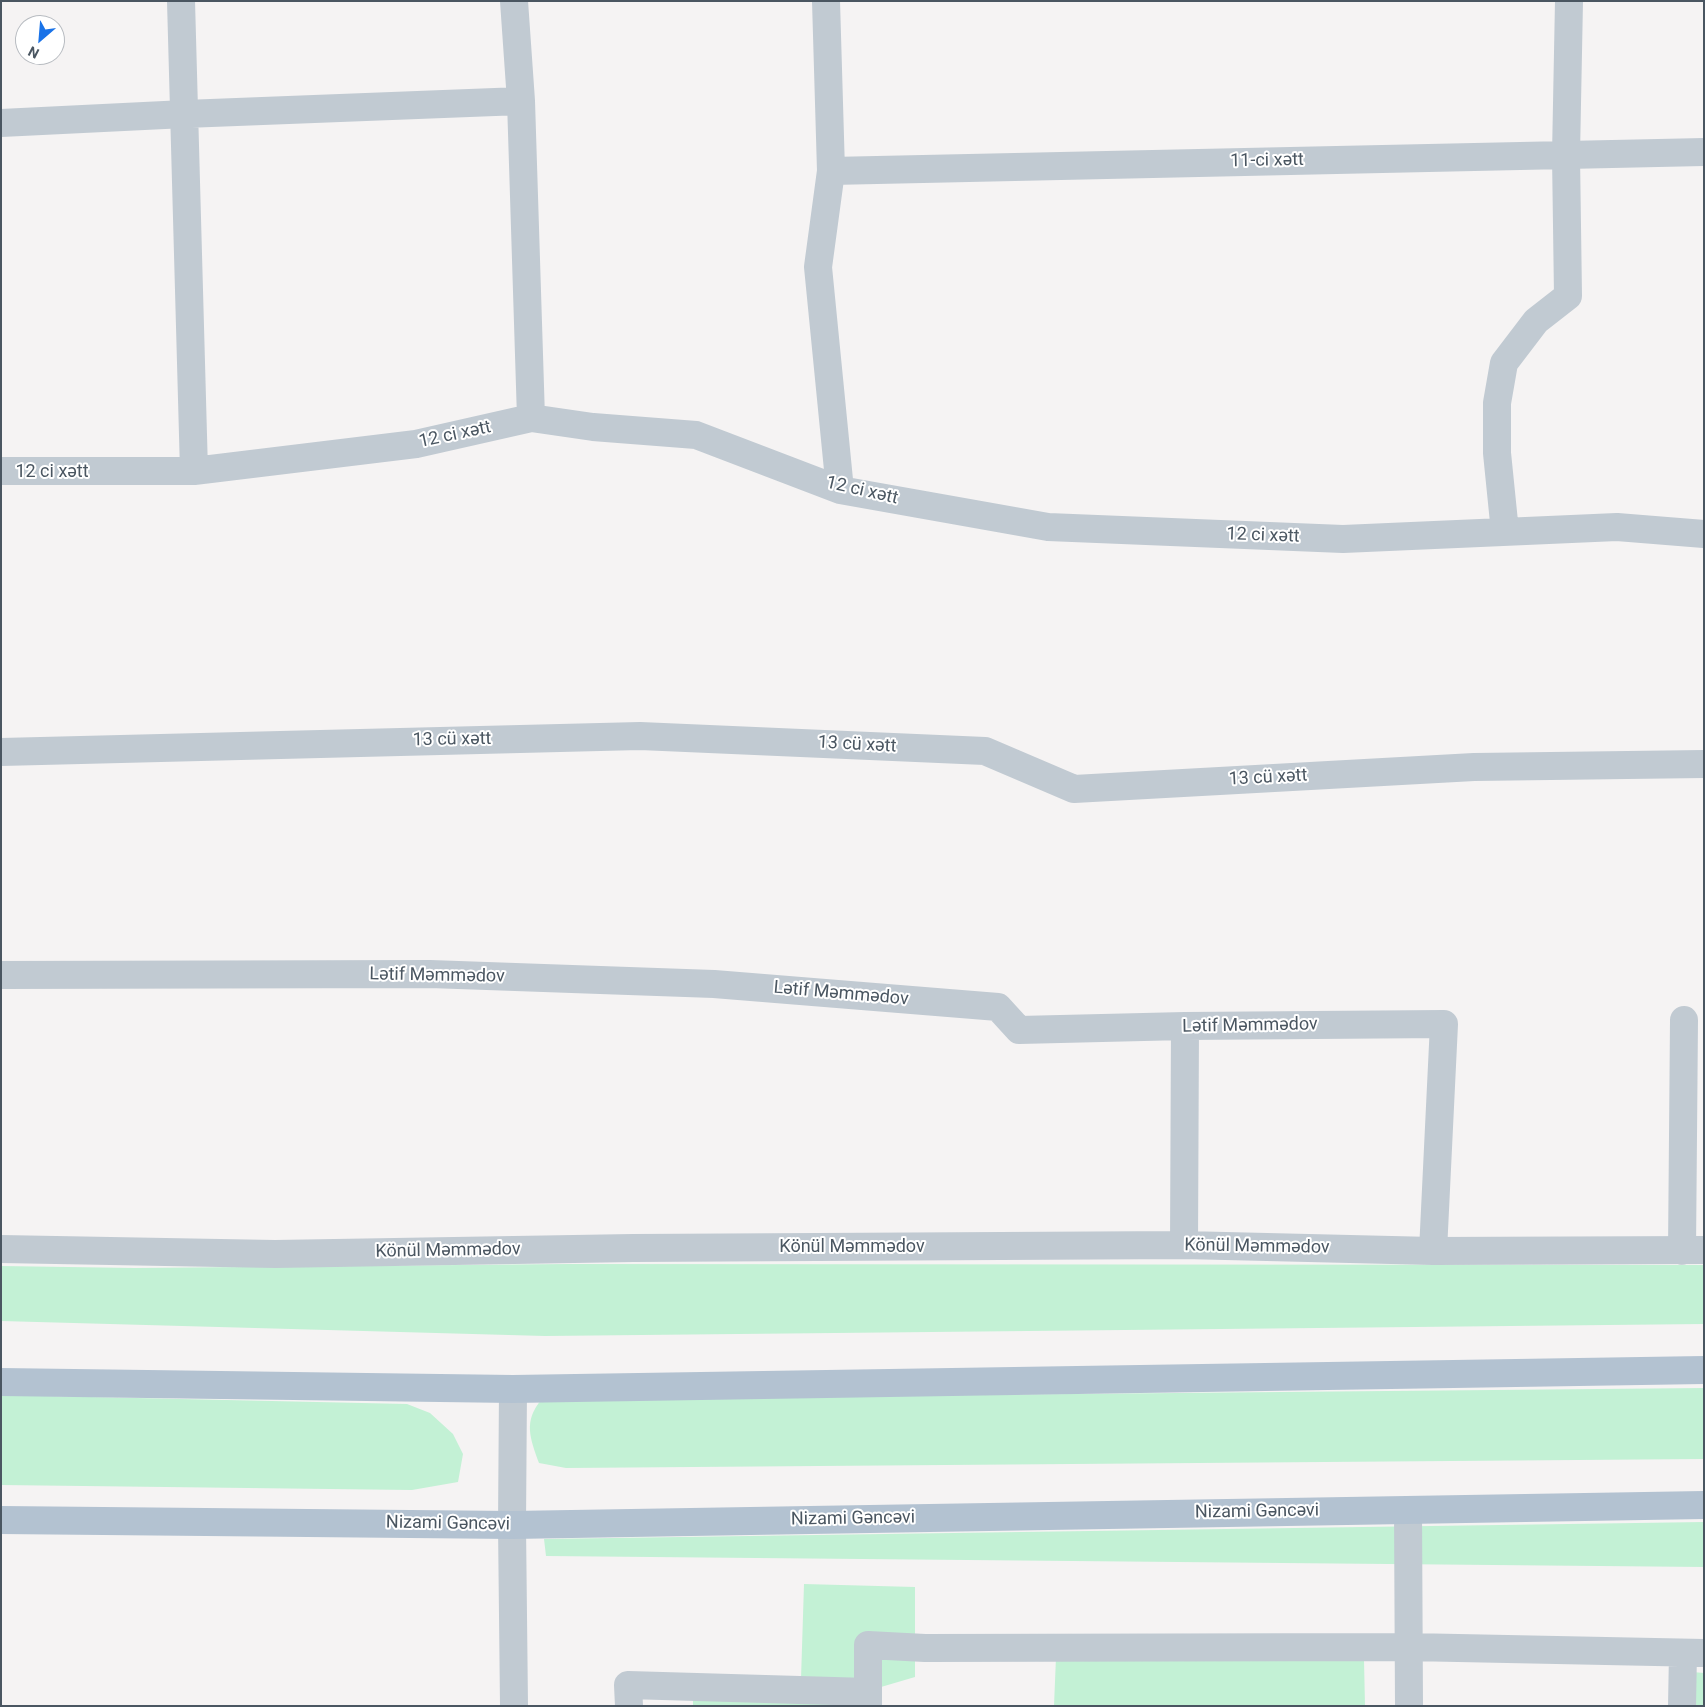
<!DOCTYPE html>
<html>
<head>
<meta charset="utf-8">
<style>
	body { margin:0 }
	#map { position:relative; width:1705px; height:1707px; overflow:hidden; background:#f5f3f3; font-family:Roboto,sans-serif }
	canvas { display:block }
	.frame { position:absolute; inset:0; border:2px solid #4a5661; pointer-events:none }
	.north { position:absolute; left:15px; top:15px; width:50px; height:50px; box-sizing:border-box; background:#fff; border:1px solid #b7bbc0; border-radius:50%; rotate:207deg; font-size:14px; font-weight:700; line-height:20px; text-align:center; color:#4a5661 }
	.north::after { content:''; display:block; margin:auto; width:18px; height:22px; background:#1a73e8; clip-path:polygon(50% 0,100% 100%,50% 72%,0 100%) }
</style>
</head>
<body>
<div id="map">
<canvas width="1705" height="1707"></canvas>
<div class="frame"></div>
<div class="north">N</div>
</div>
<script>
const ctx = document.querySelector('canvas').getContext('2d');
ctx.lineJoin = 'round';
function fill(path, color) {
  ctx.fillStyle = color;
  ctx.fill(path, 'evenodd');
}
function trace(path, color, width, dash) {
  ctx.strokeStyle = color;
  ctx.lineWidth = width;
  ctx.lineCap = dash ? 'butt' : 'round';
  ctx.setLineDash(dash || []);
  ctx.stroke(path);
}
function write(font, color, halo, rows, align = 'center') {
  ctx.font = font + ' Roboto,sans-serif';
  ctx.lineWidth = 4;
  ctx.setLineDash([]);
  ctx.textBaseline = 'middle';
  ctx.strokeStyle = halo;
  ctx.fillStyle = color;
  for (const [text, x, y, turn = 0] of rows) {
    ctx.save();
    ctx.translate(x, y);
    ctx.rotate((+turn || 0) * Math.PI / 180);
    ctx.textAlign = isNaN(turn) ? turn : align;
    if (halo) ctx.strokeText(text, 0, 0);
    ctx.fillText(text, 0, 0);
    ctx.restore();
  }
}
fill(new Path2D(`
	M569,1264L1704,1265V1324L545,1336L1,1321V1266L135,1268Z
	M1704,1388V1459L566,1468L539,1463C530,1438 523,1421 542,1399Z
	M1,1395L407,1404L430,1413L453,1434L463,1454L458,1482L412,1490L1,1485Z
	M1704,1522V1567L546,1556L544,1539Z
	M804,1584L915,1587V1677L864,1692L863,1706H693V1685L801,1679Z
	M1056,1657L1364,1660L1365,1706H1054Z
	M1681,1671L1704,1673V1706H1682Z`), '#c3f1d5');
trace(new Path2D(`
	M181,1L194,471
	M514,1L521,101L531,418
	M826,1L831,171L818,267L840,490
	M1,123L185,114L521,101
	M831,171L1704,152
	M1,471H194L416,444L531,418L593,427L696,435L840,490L1048,527L1343,539L1617,527L1704,534
	M1505,532L1497,453V403L1504,363L1536,321L1568,296L1566,155L1569,1
	M1,752L640,736L985,751L1074,789L1474,767L1704,764
	M1,975L430,974L714,984L998,1007L1019,1030L1185,1026L1444,1024L1433,1251
	M1184,1245L1185,1026
	M1,1249L275,1254L633,1248L1184,1245L1433,1251L1704,1250
	M1682,1251L1684,1020
	M513,1389L512,1525L514,1706
	M1408,1510L1409,1706
	M629,1706L628,1685L868,1692
	M868,1706V1645L925,1648L1409,1647L1704,1653
	M1682,1706L1683,1653`), '#c1cad2', 28);
trace(new Path2D(`
	M1,1382L513,1389L1704,1370
	M1,1520L512,1525L1704,1505`), '#b3c2d1', 28);
write('18px', '#4a5661', '#fff', [
	["11-ci xətt",1267,161,-1],
	["12 ci xətt",455,435,-12],
	["12 ci xətt",52,472],
	["12 ci xətt",862,491,13],
	["12 ci xətt",1263,536,2],
	["13 cü xətt",452,740,-1],
	["13 cü xətt",857,745,3],
	["13 cü xətt",1268,778,-3],
	["Lətif Məmmədov",437,976,1],
	["Lətif Məmmədov",841,994,5],
	["Lətif Məmmədov",1250,1026,-1],
	["Könül Məmmədov",852,1247],
	["Könül Məmmədov",1257,1247,1],
	["Könül Məmmədov",448,1251,-1],
	["Nizami Gəncəvi",1257,1512,-1],
	["Nizami Gəncəvi",853,1519,-1],
	["Nizami Gəncəvi",448,1524,1]
]);
</script>
</body>
</html>
